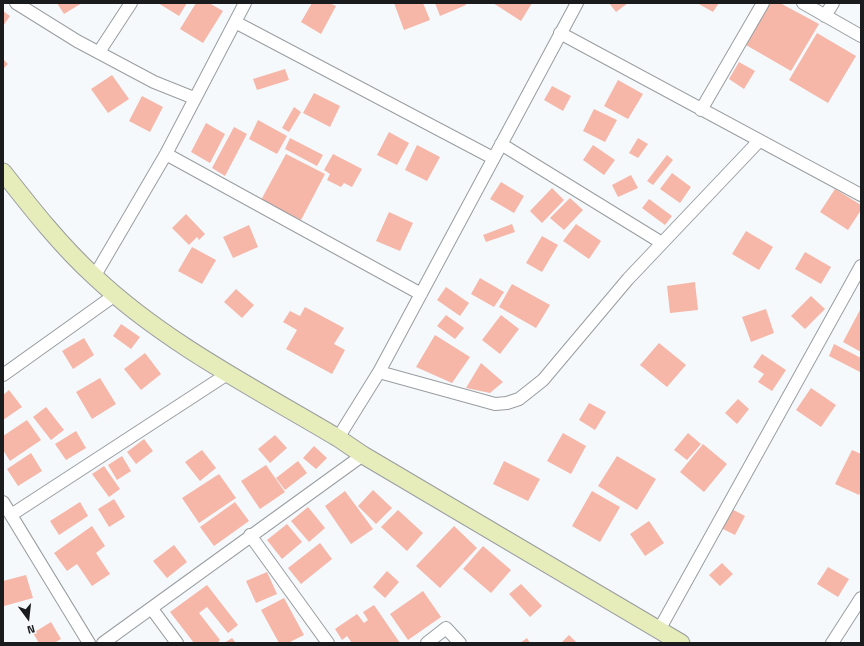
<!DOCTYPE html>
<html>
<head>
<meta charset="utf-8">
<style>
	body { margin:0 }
	#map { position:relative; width:864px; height:646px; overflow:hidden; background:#f5f9fc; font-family:"Titillium Web",sans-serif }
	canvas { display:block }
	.frame { position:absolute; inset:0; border:4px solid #1a1b1c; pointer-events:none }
	.north { position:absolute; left:8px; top:598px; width:40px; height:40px; -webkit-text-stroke:3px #f5f9fc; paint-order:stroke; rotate:165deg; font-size:11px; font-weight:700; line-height:16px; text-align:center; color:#1a1b1c }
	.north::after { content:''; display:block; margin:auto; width:14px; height:18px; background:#1a1b1c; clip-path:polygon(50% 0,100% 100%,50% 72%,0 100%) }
</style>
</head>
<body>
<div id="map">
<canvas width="864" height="646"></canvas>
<div class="frame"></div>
<div class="north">N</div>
</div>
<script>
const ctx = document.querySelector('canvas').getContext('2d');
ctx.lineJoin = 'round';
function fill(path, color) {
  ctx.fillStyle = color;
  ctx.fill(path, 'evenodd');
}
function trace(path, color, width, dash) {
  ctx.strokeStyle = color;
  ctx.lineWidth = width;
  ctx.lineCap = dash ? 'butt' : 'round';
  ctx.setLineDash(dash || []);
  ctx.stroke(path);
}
fill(new Path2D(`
	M57,3H82L64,14Z
	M158,3H187L179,16Z
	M196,3H209L223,11L203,43L180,29Z
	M312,3H329L336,6L321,34L301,22Z
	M394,3H423L430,20L404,30Z
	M435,3H465L466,5L440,16Z
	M493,3H532L521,21Z
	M609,3H628L616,12Z
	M697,3H719L713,12Z
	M770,3H780L819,24L791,71L746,45Z
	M3,11L10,16L3,26Z
	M817,33L856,56L828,103L789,80Z
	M3,59L8,64L3,69Z
	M739,62L755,71L744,89L729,79Z
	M285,69L289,80L257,90L253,79Z
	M112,75L129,99L108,113L91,89Z
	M618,80L643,94L628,119L604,106Z
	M552,86L571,96L563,111L544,100Z
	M314,93L340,106L330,127L303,113Z
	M142,96L163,107L150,132L129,121Z
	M294,107L301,112L289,132L282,128Z
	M594,109L617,120L605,142L583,131Z
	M258,120L287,136L277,154L249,139Z
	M206,123L225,134L210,163L191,152Z
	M234,127L247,134L225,176L212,168Z
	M389,132L409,143L397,165L377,155Z
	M290,138L323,155L317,166L285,149Z
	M638,138L648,144L638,158L629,153Z
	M417,145L440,157L427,181L405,170Z
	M593,145L615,160L604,175L583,160Z
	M286,154L325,174L301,220L261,200Z
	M333,154L362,169L352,187L344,183L341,187L327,180L330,174L324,170Z
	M667,155L673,160L653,185L647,181Z
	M672,173L691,187L680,203L660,189Z
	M631,175L638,188L618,197L612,185Z
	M501,182L524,196L514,213L490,199Z
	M552,188L564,200L542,223L530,211Z
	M835,189L861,205V210L848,230L820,212Z
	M570,198L583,210L564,230L550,218Z
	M649,199L672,216L665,225L642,208Z
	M389,212L413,223L400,251L376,241Z
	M186,214L205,234L199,240L197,237L189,245L172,228Z
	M512,224L515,232L486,242L483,235Z
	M576,224L601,241L589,259L563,241Z
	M249,225L258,247L233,258L223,237Z
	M746,231L773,247L759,270L732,254Z
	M542,236L558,245L542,272L526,263Z
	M192,247L216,260L202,284L178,271Z
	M805,252L831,267L821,284L795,269Z
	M480,278L504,292L494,307L471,294Z
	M695,282L698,310L670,313L667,286Z
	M512,284L550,305L536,328L499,307Z
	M446,287L469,303L460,316L437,300Z
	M236,289L254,305L242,318L224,302Z
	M811,296L825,309L805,329L791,316Z
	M305,307L344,328L334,344L345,350L332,374L286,349L297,330L283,322L290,311L300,316Z
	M861,308V352L843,342Z
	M766,309L774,333L751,342L742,317Z
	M446,315L464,328L455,339L437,326Z
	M501,315L519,329L500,354L482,340Z
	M121,324L140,337L131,349L113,336Z
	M435,335L470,357L452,383L416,367Z
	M84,338L94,355L73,369L62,351Z
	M659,343L686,365L667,387L640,365Z
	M834,344L861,358L860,372L829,356Z
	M145,353L161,374L141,390L124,369Z
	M762,354L786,370L772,391L758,382L764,374L753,367Z
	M481,363L503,382L490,393L466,388Z
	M100,378L116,404L92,419L76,392Z
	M811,388L836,405L821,427L796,410Z
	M9,390L22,407L3,420V395Z
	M738,399L749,409L737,424L725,413Z
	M589,403L606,412L595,430L579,420Z
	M46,407L64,430L51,440L33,417Z
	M27,420L41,440L10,461L3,450V436Z
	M76,431L86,448L66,460L55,444Z
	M563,433L586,446L571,474L547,461Z
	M688,433L701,444L687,460L674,450Z
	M275,435L287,448L270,463L258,449Z
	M144,439L153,451L136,464L127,452Z
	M703,444L727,464L704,492L680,472Z
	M314,446L327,458L316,469L303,458Z
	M202,450L216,468L200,481L185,462Z
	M852,450L861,454V491L859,495L835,484Z
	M31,453L42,471L18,486L7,469Z
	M122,456L131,471L117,480L108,465Z
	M617,456L656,479L637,510L598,486Z
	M298,461L307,473L285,490L276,478Z
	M504,461L540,479L528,501L493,484Z
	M266,465L285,492L260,509L241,481Z
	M104,466L120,489L109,497L92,474Z
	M219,474L236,498L199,523L182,498Z
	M373,490L392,508L376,524L358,506Z
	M345,491L373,529L351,544L325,506Z
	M592,491L620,507L600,542L572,526Z
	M114,499L125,517L109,527L98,509Z
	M80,502L88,516L59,535L50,521Z
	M235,502L249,521L214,546L200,527Z
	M308,507L325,528L309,542L291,521Z
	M730,508L745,516L735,535L719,527Z
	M398,510L423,533L407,551L381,527Z
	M649,521L664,543L645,556L630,534Z
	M287,524L302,542L282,559L267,540Z
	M92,526L105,546L96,553L110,574L92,586L77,564L67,571L54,553Z
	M454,526L477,548L440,588L416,566Z
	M320,543L332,559L301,584L288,568Z
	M174,545L187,562L167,578L153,561Z
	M483,546L511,570L491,593L463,569Z
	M722,563L733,574L720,586L709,575Z
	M828,567L849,579L838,597L817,584Z
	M387,571L399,582L385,598L373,587Z
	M267,572L277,594L256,603L246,581Z
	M26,575L33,598L4,606L3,581Z
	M521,584L542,606L530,617L509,594Z
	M207,585L238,625L228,633L207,607L199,613L220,640L217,643H194L170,612Z
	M423,591L441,617L408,640L390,614Z
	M284,598L304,635L288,643H279L261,610Z
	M374,605L400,643H352L347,636L342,640L335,629L357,614L364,623L368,620L363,612Z
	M51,622L61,639L54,643H39L33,633Z
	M569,635L577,643H561Z
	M232,638L236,643H224Z
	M527,638L530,643H520Z`), '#f6b6a8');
const street = new Path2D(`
	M16,3L77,41L154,82L194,98
	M803,3L861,36
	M825,16L833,3
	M235,22L493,158
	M560,33L861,195
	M99,52L131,3
	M701,110L763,3
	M501,144L662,243
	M166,154L421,294
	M94,277L166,154L245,3
	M379,372L495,404L507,403L519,399L543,380L628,279L759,141
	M3,375L115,295
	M338,438L379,372L577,3
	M3,502L89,643
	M11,515L229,373
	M250,535L328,643
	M152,609L177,643
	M659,630L861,266
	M103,643L363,455
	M427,643L446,628L460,643
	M832,643L861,598`);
const secondary = new Path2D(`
	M3,172C32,209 61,246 95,277C165,343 256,389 338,438L363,455L681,643`);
trace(street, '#999da0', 14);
trace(secondary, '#999da0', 19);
trace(street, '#fff', 12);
trace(secondary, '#e6ecba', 17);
</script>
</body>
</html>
